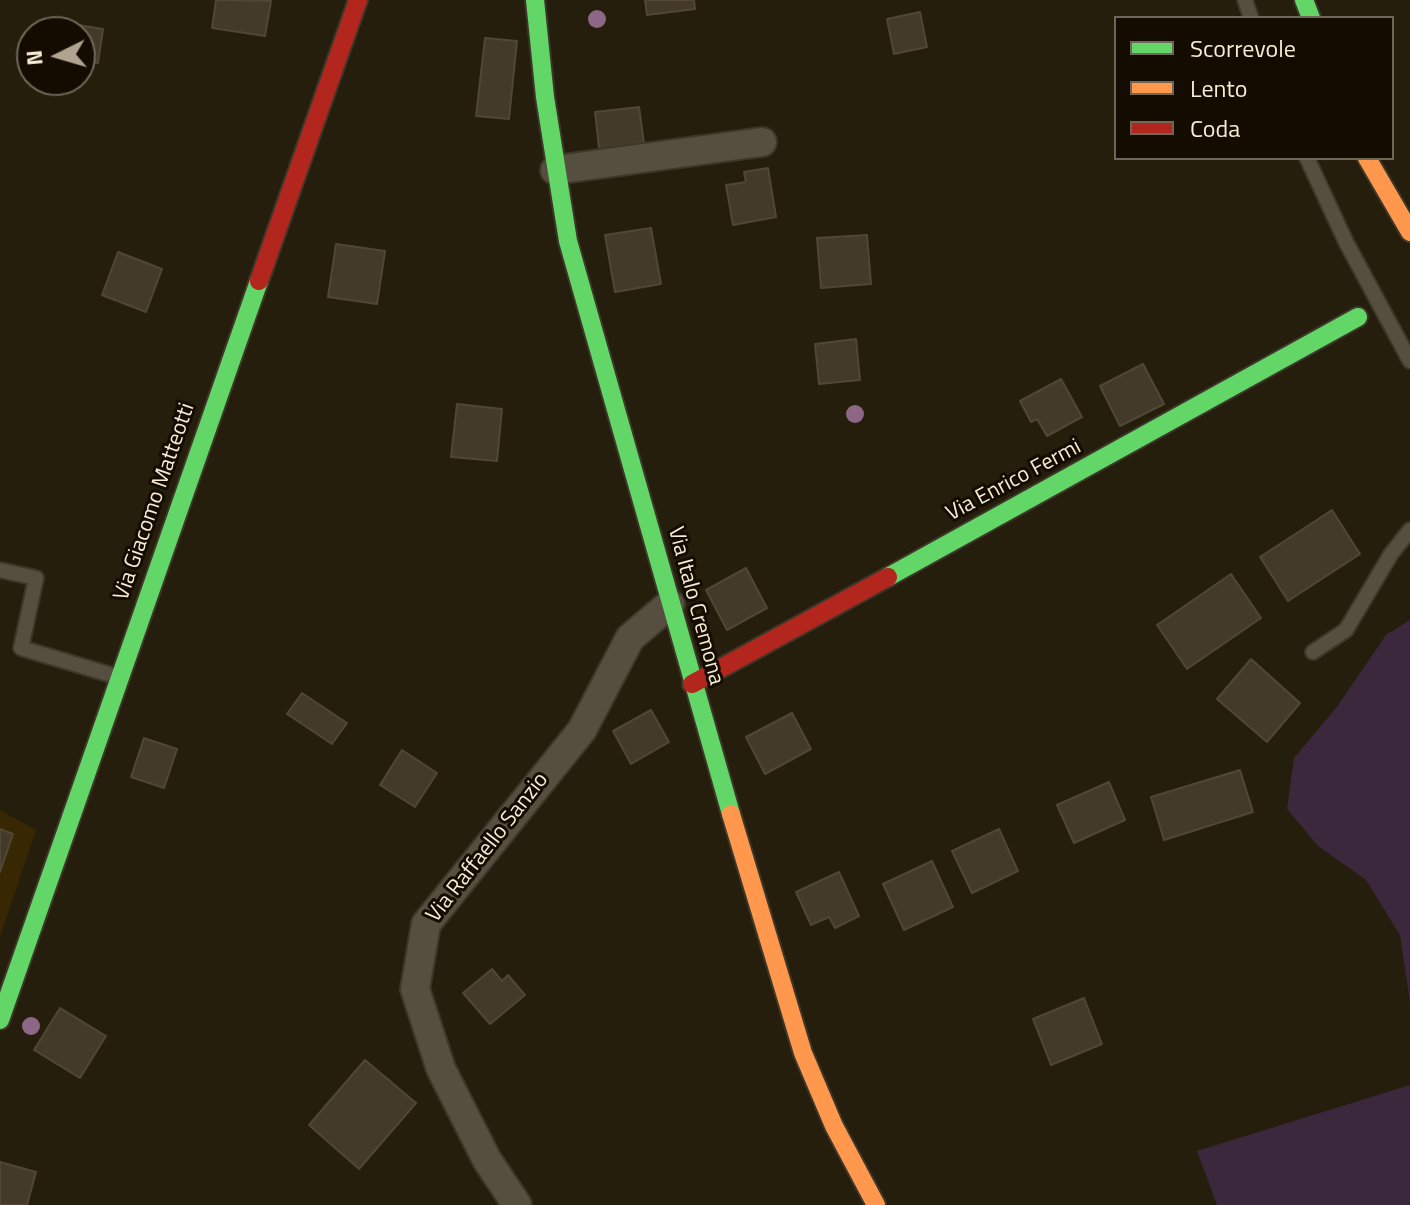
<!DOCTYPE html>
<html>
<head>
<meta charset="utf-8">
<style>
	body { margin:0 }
	#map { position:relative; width:1410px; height:1205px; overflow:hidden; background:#261e0c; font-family:"Titillium Web",sans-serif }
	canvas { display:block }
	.legend { position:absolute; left:1114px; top:16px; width:280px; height:144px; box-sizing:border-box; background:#140c00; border:2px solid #6f6656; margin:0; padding:10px 14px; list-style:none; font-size:24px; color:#f8ecd6 }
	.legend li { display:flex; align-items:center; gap:16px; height:40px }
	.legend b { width:40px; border:2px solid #6f6656 }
	.north { position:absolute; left:16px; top:16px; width:80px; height:80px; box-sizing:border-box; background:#140c00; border:2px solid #6f6656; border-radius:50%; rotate:265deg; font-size:22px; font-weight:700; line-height:32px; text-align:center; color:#f8ecd6 }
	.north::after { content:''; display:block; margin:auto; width:28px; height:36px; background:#aea48f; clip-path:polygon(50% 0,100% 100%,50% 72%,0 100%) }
</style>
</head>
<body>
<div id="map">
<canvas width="1410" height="1205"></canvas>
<ul class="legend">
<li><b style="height:10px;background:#63d668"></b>Scorrevole</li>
<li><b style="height:10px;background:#ff974d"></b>Lento</li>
<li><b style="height:10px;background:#b3261e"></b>Coda</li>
</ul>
<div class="north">N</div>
</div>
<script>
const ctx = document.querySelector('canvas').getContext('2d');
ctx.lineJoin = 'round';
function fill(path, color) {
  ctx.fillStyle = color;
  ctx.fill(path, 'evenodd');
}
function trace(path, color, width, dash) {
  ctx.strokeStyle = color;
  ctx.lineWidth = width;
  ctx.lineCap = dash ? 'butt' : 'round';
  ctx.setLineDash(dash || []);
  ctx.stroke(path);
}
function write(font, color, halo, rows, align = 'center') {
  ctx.font = font + ' "Titillium Web",sans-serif';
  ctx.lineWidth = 6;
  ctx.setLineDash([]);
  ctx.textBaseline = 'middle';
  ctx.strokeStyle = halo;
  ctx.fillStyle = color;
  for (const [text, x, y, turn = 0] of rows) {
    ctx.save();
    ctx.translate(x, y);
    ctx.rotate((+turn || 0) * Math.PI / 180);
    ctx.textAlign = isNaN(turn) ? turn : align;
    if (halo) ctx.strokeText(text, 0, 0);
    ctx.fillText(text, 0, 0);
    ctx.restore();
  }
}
fill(new Path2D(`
	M0,810L36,830L0,937Z`), '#372702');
fill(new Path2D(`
	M1410,620V1002L1400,935L1366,880L1318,846L1287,809L1294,758L1336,708L1386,635Z
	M1410,1085V1205H1217L1197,1151Z`), '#3c283c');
const building = new Path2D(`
	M216,0L271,1L265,36L212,28Z
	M645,0H694L695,9L647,15Z
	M920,12L927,47L894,54L887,19Z
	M53,21L103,29L98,63L80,60V32H51Z
	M485,38L517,41L509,119L476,116Z
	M639,107L645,151L600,157L595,112Z
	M768,168L776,217L733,225L726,185L746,182L744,172Z
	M651,228L661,284L615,292L605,235Z
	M867,235L871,284L821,288L817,238Z
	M336,244L385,251L377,304L328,297Z
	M118,252L162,269L146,312L102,295Z
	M856,339L860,380L819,384L815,344Z
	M1143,364L1164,404L1120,426L1100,386Z
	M1061,379L1082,417L1047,436L1037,419L1031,422L1020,401Z
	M457,404L502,409L497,461L451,457Z
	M1332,510L1360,554L1288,601L1260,557Z
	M746,568L767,608L727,630L706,590Z
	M1231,574L1261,618L1187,669L1157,625Z
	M1251,659L1300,703L1267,742L1217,699Z
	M302,693L347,723L332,744L287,714Z
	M651,710L669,742L631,764L613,731Z
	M792,713L811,749L765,774L746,737Z
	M144,738L177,749L164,788L131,777Z
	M402,750L437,773L415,807L380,785Z
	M1240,770L1253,812L1164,840L1151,797Z
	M1109,782L1125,820L1074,843L1057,805Z
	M0,829L13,834L0,872Z
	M999,829L1018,871L972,893L952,851Z
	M932,861L953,907L904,930L883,884Z
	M839,872L859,916L835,928L829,917L811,925L796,892Z
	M492,969L502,981L508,975L525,995L490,1024L463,993Z
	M1084,998L1102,1044L1051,1065L1033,1019Z
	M60,1008L106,1036L80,1078L34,1050Z
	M365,1060L416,1103L359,1169L309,1125Z
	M0,1162L36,1172L27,1205H0Z`);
fill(building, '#443a29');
trace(building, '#514638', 2);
const lane = new Path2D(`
	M1245,0L1251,18
	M1307,158L1346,242L1410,361
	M0,570L36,578L21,648L115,676
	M1313,652L1346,630L1391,554L1410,530`);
const street = new Path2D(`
	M555,170L762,142
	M517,1205L487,1160L441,1069L415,989L426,924L582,730L630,638L670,604`);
const fast = new Path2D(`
	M535,0L545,97L568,241L731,814
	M1304,0L1311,18
	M888,577L1358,317
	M0,1020L259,281`);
const slow = new Path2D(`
	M1367,158L1410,232
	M731,814L803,1053L834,1126L876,1205`);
const jam = new Path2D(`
	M259,281L358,0
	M692,684L888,577`);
trace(lane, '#3d372a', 18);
trace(street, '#3d372a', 32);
trace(fast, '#3d372a', 22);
trace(slow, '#3d372a', 22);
trace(jam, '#3d372a', 22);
trace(lane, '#564e3f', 14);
trace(street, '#564e3f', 28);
trace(fast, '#63d668', 18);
trace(slow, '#ff974d', 18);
trace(jam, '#b3261e', 18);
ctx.fillStyle = '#8d6886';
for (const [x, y] of [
	[597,19],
	[855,414],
	[31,1026]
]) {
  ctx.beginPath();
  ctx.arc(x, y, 9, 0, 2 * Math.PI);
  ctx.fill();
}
write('22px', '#f8ecd6', '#140c00', [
	["Via Enrico Fermi",1014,481,-28],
	["Via Giacomo Matteotti",155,502,-71],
	["Via Italo Cremona",695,606,75],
	["Via Raffaello Sanzio",488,848,-52]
]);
</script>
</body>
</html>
